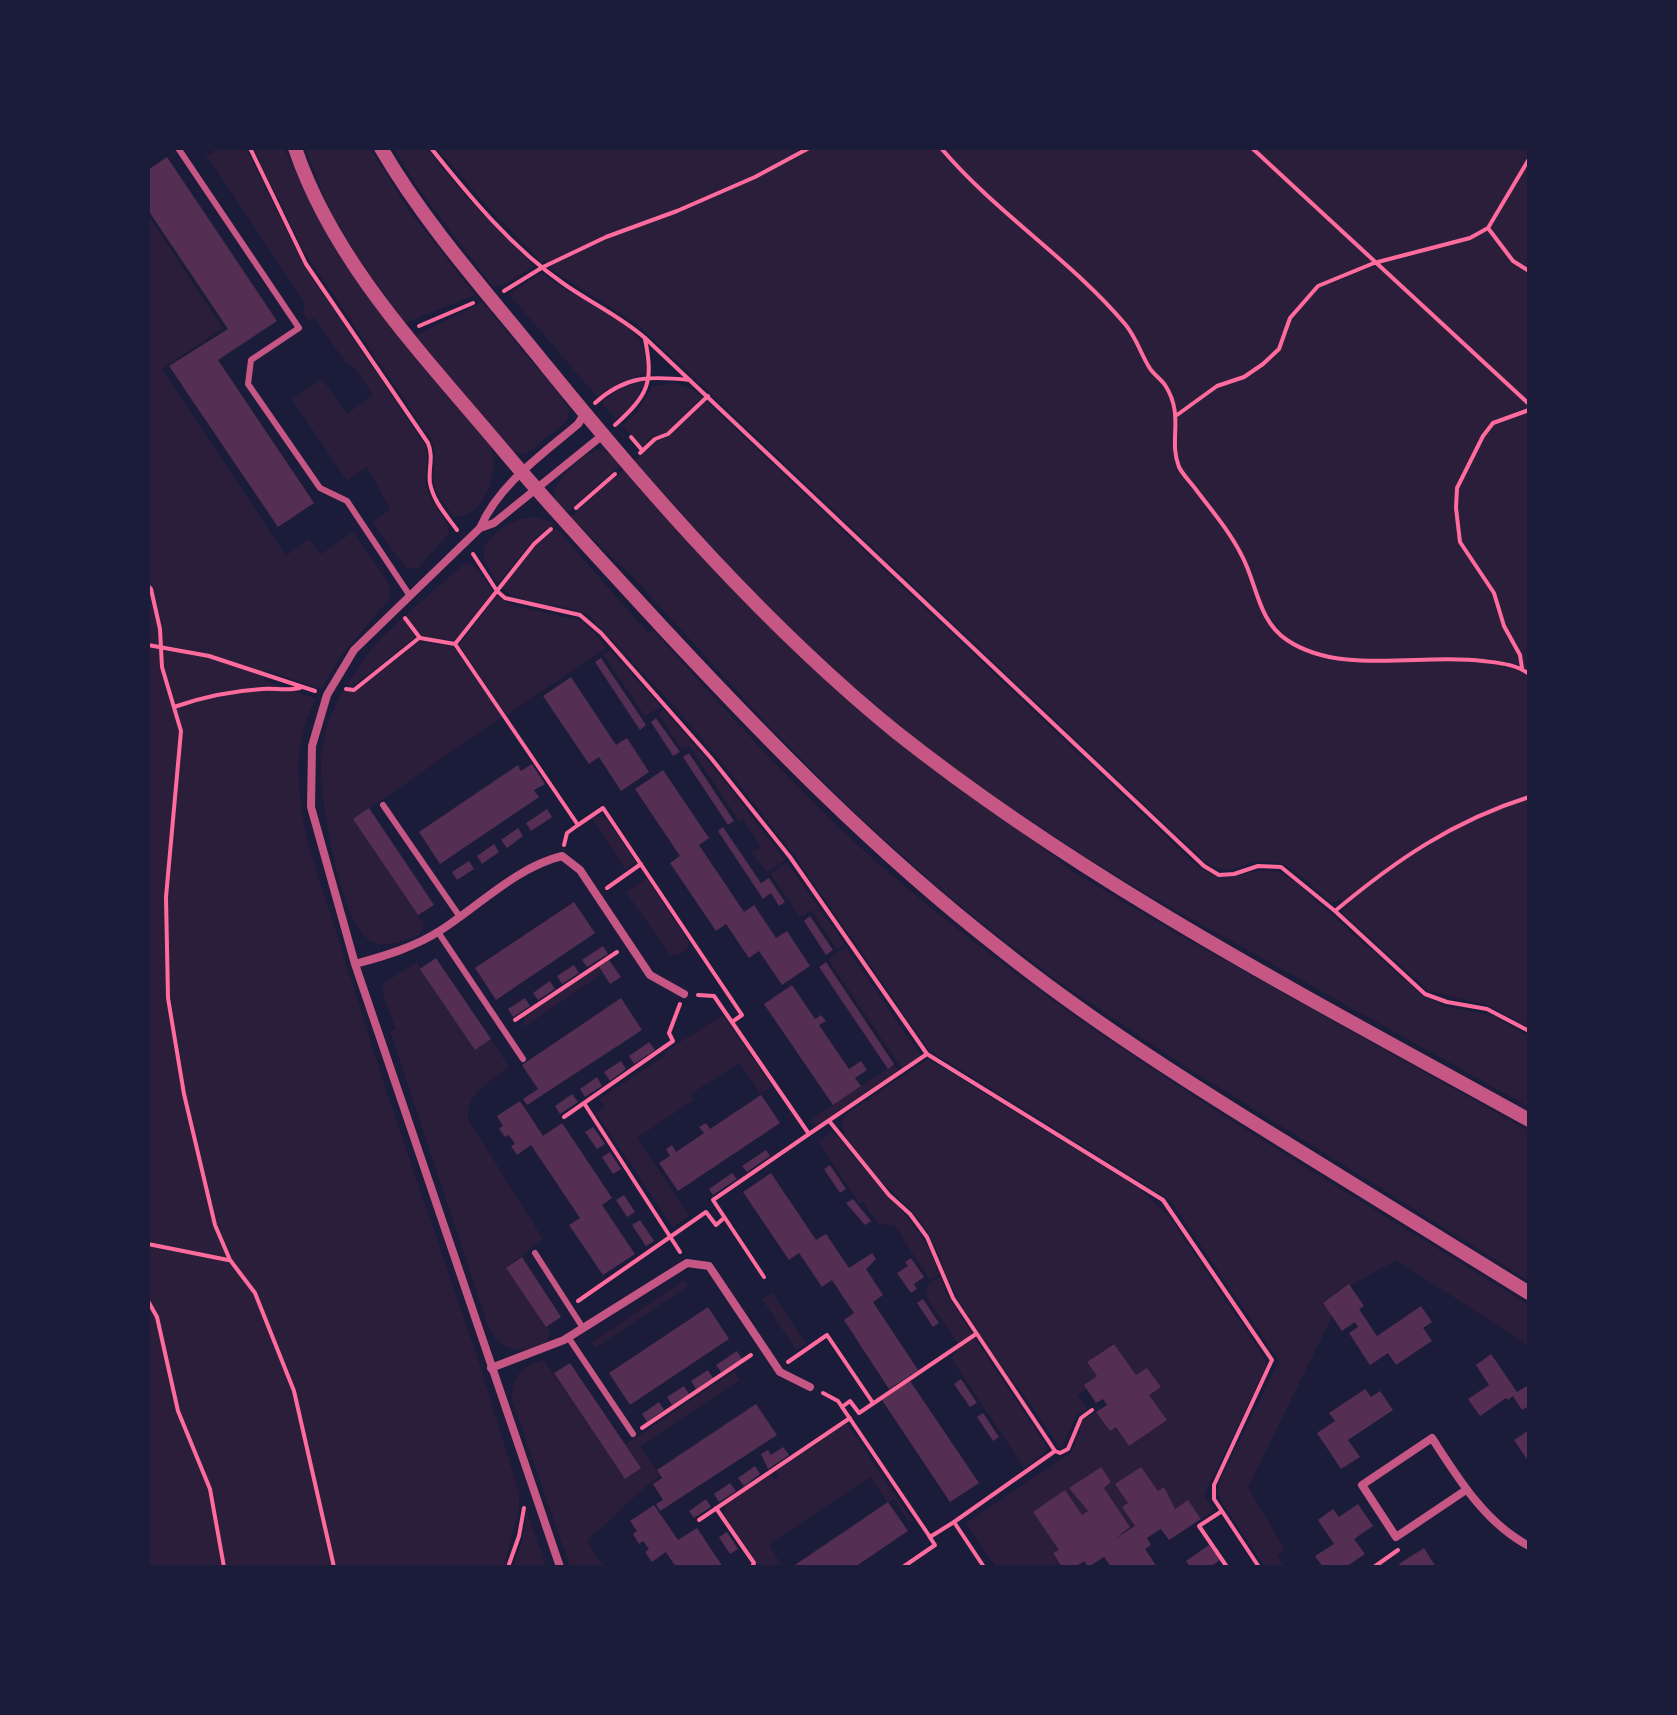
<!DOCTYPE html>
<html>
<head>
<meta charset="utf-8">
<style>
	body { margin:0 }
	#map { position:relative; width:1677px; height:1715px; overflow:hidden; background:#1b1b3a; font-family:Helvetica,sans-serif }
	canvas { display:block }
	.frame { position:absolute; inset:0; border:150px solid #1b1b3a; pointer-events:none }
</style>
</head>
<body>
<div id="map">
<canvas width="1677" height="1715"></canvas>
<div class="frame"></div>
</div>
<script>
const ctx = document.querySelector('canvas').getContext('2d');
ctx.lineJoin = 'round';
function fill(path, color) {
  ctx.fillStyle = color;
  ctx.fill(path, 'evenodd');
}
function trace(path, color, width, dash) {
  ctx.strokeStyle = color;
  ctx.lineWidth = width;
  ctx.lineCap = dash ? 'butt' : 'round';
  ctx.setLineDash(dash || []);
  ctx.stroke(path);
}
fill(new Path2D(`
	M212,148H246L304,266L425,445C431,460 422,476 428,491C433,507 447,517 449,533L418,568H406L372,523L390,509L367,467L347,481L292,399L322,379L347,414L373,395L356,370L346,363L315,318L309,321L303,313L305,303L210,160L204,158L214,152Z
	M253,148H284L314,207L490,445C501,471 484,521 453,516C447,507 438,498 435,487C430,472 439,457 432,441L303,250Z
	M305,148H370L410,212L475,295L405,323L356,255L330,211Z
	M394,148H426L467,198L534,266L506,284L493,287L415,184Z
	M437,148H1529V1027L1487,1005L1429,991L1343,914V910L1348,906L1340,899L1331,903C1314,888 1293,863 1269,861C1239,859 1235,882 1203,860L637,324L549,268L551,267L545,260L541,262L485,204Z
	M148,215L223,328L162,369L286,556L309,539L321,554L353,532L391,586L388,601L343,653L321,689L265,670L264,680L316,699C312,708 306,718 304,728C293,765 301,810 309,847L389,1099L480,1365L519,1493V1508L504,1567H148Z
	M542,273C567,296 619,312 637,337C645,347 647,361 647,373L624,381L597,397L509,294Z
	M482,302L560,395L569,409L567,421L526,454L513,452L415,336Z
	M646,380L631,407L616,419L601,402L621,388Z
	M673,383L693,390L702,397L666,433L652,437L642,447L623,426L636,413L652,387Z
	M706,401L1198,867C1243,895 1252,851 1295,882L1425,998L1445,1006L1493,1016L1529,1037V1107L1152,897L1084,856L966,777L915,738L809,649L752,591L634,461L656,441L669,437Z
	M596,450L605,451L622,464L566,513L554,497C553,480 581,457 596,450Z
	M625,468L735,590L998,812L1072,871L1181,936L1529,1131V1281L1169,1056L1054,978L996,934L940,889L852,810L763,720L637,581L570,517Z
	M535,517L555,523L532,542L498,583L484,560V547C498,530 512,518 535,517Z
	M556,528L648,633L653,630C729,714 806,802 893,876C1088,1042 1312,1170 1529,1305V1346L1396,1260L1340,1292L1332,1317L1248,1487L1285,1550L1277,1556L1284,1567H1265L1222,1503L1218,1490L1220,1480L1279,1361L1170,1200L929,1050L794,855L729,771L674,706L588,615C561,601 525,609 502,588L535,545Z
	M465,563C479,566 485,580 493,592L454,641L422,637L406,615Z
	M496,596L514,606L583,621L607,647L507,715L459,645Z
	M402,618L417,636L353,686L346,685L373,647Z
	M419,641L454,647L502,717L354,819L424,925L419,935C405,940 386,949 371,941C340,925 319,796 321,761C322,735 331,713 343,690L355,692Z
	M610,650L616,657L661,707L645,716L603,654Z
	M663,709L720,775L785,860L767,872L751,853L761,847L743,819L739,821L689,746L682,750L659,715Z
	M596,816L606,818L636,862L625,869L592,819Z
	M787,862L845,945L837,950L811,910L800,917L770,874Z
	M647,878L688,941V948L679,954L670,955L626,892Z
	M846,947L921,1056L902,1069L828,959Z
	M417,962L475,1050L491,1039L509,1067C490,1082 466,1093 468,1119L543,1239L506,1268L549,1330V1339C528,1357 498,1352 488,1326L390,1031L396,1029L384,997L383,984Z
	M598,967L602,974L524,1027V1016Z
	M723,1015L772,1087L761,1094L739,1063L691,1094L694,1100L637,1138L689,1216L673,1227L596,1113L605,1107L599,1099L664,1056L663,1053Z
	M928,1059L1139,1188L1168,1215L1265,1359L1266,1368L1204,1495L1214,1510L1201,1519L1188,1500L1175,1509L1164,1488L1158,1491L1141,1467L1116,1484L1128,1503L1122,1507L1135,1526L1115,1539L1130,1527L1104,1488L1111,1482L1100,1467L1069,1488L1088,1511L1082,1515L1065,1491L1034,1512L1059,1550L1053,1554L1062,1567H996L966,1523L1072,1452L1083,1420L1096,1412L1110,1431L1116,1427L1129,1446L1166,1419L1149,1395L1161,1387L1147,1368L1136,1375L1113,1343L1087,1362L1097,1376L1084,1384L1087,1389L1078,1396L1087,1409L1076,1416L1061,1449C1027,1397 986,1349 955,1293C941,1267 937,1240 917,1217C899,1196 844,1150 841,1123L845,1115Z
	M894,1064L899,1071L816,1128L809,1121Z
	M830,1134H835L842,1142L860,1165L909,1219L929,1248L939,1274L930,1280L894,1225L878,1224L863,1202L860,1204L818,1142Z
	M940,1277L946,1293L973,1335L958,1344L925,1295L929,1284Z
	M684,1280L688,1286L596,1348L592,1342Z
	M772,1293L806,1344L796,1350L762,1299Z
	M974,1337L1047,1447L1046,1452L1024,1468L951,1358L958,1348Z
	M544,1360L625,1479V1445L734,1371L740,1380L641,1446L660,1476L643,1489L587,1541L604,1567H570L512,1400C512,1377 521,1365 544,1360Z
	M847,1423L912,1520L909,1522L894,1499L888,1503L870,1477L769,1545L783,1567H759L724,1515L726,1504L771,1474L774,1479L779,1476L776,1471Z
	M527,1513L544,1560L547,1567H513L522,1542Z`), '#2a1e3b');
fill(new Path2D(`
	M167,157L277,321L218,360L314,503L278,527L169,366L228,329L148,210V170Z
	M601,658L646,725L640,730L595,662Z
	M571,677L616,745L627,738L649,772L621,791L599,757L589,764L543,696Z
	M656,718L680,752L673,756L651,722Z
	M689,753L734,821L728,825L683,757Z
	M532,764L545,784L534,790L539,797L440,864L419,832L518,765L521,771Z
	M663,770L709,838L699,845L744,912L754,905L776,938L787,931L810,966L782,985L759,951L749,958L726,924L716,931L670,863L680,856L635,789Z
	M369,808L434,905L418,915L353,819Z
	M547,809L552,817L531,831L526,823Z
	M723,827L761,883L769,878L785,902L779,906L771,893L763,899L718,831Z
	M518,828L523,836L507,848L501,840Z
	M494,844L499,852L482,864L477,856Z
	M469,861L474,869L457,880L452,872Z
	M574,902L595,933L496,1000L475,968Z
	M810,916L833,950L826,955L804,921Z
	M603,946L608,954L587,967L582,960Z
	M436,958L491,1039L475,1050L420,969Z
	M609,960L621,977L610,984L599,967Z
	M826,962L894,1064L888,1069L819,967Z
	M574,965L579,973L562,984L557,976Z
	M550,981L555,989L538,1000L533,993Z
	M792,985L815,1019L821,1015L826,1021L819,1025L849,1069L861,1061L867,1070L855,1078L861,1086L833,1105L764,1004Z
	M525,998L530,1006L513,1017L508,1009Z
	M621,998L642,1030L527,1105L523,1099L538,1089L522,1065Z
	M649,1042L655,1050L634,1064L629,1056Z
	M621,1061L626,1069L610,1081L604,1072Z
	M597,1077L602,1086L585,1097L580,1089Z
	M572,1094L578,1102L560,1114L555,1106Z
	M761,1095L780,1123L678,1191L659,1163L670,1156L666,1149L672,1145L676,1152L704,1133L699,1127L706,1123L710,1129Z
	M520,1101L543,1136L562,1123L612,1198L602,1205L635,1254L603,1275L569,1225L580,1218L531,1145L517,1155L511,1146L515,1144L509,1135L505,1137L499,1129L503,1126L497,1116Z
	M593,1127L605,1144L597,1149L585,1132Z
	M766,1150L770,1156L747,1172L742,1166Z
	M610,1152L621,1169L613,1174L602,1157Z
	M830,1165L846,1189L840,1193L824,1169Z
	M732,1173L737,1179L713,1195L709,1189Z
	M771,1173L816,1240L826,1234L849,1268L872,1253L876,1259L866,1269L883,1295L873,1302L918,1370L889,1389L844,1320L854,1313L832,1280L822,1287L799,1253L789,1260L743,1192Z
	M624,1195L635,1212L627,1217L616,1200Z
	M853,1199L871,1221L865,1225L846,1203Z
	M640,1220L654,1241L646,1246L632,1225Z
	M522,1257L561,1317L546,1327L506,1268Z
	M911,1258L924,1277L914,1284L917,1289L911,1293L897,1273L908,1266L905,1262Z
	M1349,1284L1364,1306L1359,1309L1377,1336L1421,1306L1432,1322L1423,1328L1432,1341L1396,1365L1388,1353L1370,1365L1349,1333L1358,1327L1355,1322L1342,1331L1323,1303Z
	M923,1299L939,1323L933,1327L917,1303Z
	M708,1307L729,1339L630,1405L609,1373Z
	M1114,1344L1136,1375L1147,1368L1161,1387L1149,1395L1167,1420L1129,1446L1116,1427L1110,1431L1096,1412L1107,1405L1103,1399L1096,1403L1084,1385L1097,1376L1087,1362Z
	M737,1351L742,1359L721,1372L716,1365Z
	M1491,1354L1517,1392L1527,1386L1529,1389V1406L1522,1410L1513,1396L1508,1400L1506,1398L1480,1416L1468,1399L1489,1385L1476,1365Z
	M570,1363L641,1468L625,1479L554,1373Z
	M708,1370L713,1378L696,1389L691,1381Z
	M961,1379L977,1403L970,1407L954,1384Z
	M910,1381L979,1483L950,1502L882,1400Z
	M684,1386L689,1394L672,1405L667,1397Z
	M1365,1389L1371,1397L1380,1391L1393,1410L1348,1440L1360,1457L1341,1469L1317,1433L1335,1421L1329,1413Z
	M659,1402L664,1410L647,1422L642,1414Z
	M756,1404L777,1435L660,1511L656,1504L663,1500L653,1484L662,1478L657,1470Z
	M983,1413L999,1437L993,1441L977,1417Z
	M1529,1430V1462L1514,1440Z
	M783,1447L789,1455L768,1469L761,1454L768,1450L771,1455Z
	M755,1466L760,1474L744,1486L738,1478Z
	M1101,1467L1111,1482L1104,1488L1130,1527L1115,1539L1135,1526L1122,1507L1128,1503L1115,1484L1141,1467L1158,1491L1164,1487L1175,1509L1188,1500L1201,1519L1169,1540L1161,1529L1147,1538L1151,1545L1145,1549L1157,1567H1111L1104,1557L1088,1567L1084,1561L1075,1567H1062L1053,1553L1059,1550L1033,1512L1065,1490L1082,1515L1088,1511L1069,1488Z
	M730,1483L736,1491L719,1502L714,1494Z
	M706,1499L711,1507L694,1518L689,1511Z
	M888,1502L908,1531L890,1543L855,1567H792Z
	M1358,1504L1373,1526L1354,1539L1365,1554L1346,1567H1323L1315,1556L1334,1544L1318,1520L1333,1509L1339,1517Z
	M654,1505L678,1540L697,1528L723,1567H676L666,1552L652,1562L645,1552L649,1549L643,1541L639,1544L633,1534L637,1531L630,1521Z
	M727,1532L738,1549L730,1554L719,1537Z
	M1209,1545L1220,1560L1210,1567H1190L1186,1561Z
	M1424,1548L1436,1567H1401L1399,1564Z`), '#542f53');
trace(new Path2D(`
	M250,148L306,264L428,443C434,457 428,469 430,483C433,501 447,516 457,530
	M431,148C470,197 512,248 564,284C591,303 620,316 645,338L1204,866L1219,875L1234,874L1258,866L1281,867L1335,911L1425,994L1447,1002L1487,1009L1529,1031
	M941,148C996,213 1070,259 1125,324C1136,337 1140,352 1149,367C1153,374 1160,378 1165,385C1185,416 1168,440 1179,467C1183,475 1192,484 1197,491C1213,512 1230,532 1242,556C1257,584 1258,621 1287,640C1340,676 1422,653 1483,661C1499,663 1516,664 1529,674
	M1252,148L1529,404
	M1488,228L1513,261L1529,271
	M504,291L543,267L606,237L677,211L755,177L809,148
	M419,326L473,303
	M595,403C626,375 650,376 690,380
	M1177,415L1217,386L1244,377L1263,364L1279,349L1290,318L1318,286L1374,263L1470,238L1488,228L1529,159
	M615,425C648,395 654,383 645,339
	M631,437L642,450
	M640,453L655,439L668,434L708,396
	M576,508L615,474
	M473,554L497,591L505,598L580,615L601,633L711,758L790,857L927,1054L809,1134L714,996L698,995
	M148,586L151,589L160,629L162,667L181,731L166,897L168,998L184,1094L215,1225L230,1260L255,1293L294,1391L334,1567
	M405,618L420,638L455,644L534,544L551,529
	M455,644L578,825L603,808L742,1015L732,1022
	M148,645L209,656L315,691
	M1522,668L1520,655L1504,626L1494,593L1460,542L1456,508L1457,488L1483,436L1493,423L1529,410
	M346,689L354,690L419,638
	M174,707C202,697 232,691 262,689C275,688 286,691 300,688
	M564,845L567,833L578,825
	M607,888L641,864
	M1335,911C1396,860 1453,821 1529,797
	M515,1020L617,952
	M927,1054L1163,1200L1272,1360L1214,1485V1499L1259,1567
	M584,1103L680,1252
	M564,1117L673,1041L669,1033L680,1004
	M830,1122L889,1195L910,1214L927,1237L953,1298L1055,1451L954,1522L984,1567
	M148,1244L228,1260
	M764,1277L713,1200L809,1134
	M148,1301L157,1317L178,1411L210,1489L224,1567
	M578,1301L706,1212L716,1225L724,1218
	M788,1362L827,1335L873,1403
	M823,1393L838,1401L930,1537L954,1522
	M842,1407L850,1401L859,1413L976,1334
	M642,1428L751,1355
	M1055,1451L1060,1453L1068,1449L1081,1418L1092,1410
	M716,1508L754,1563L752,1567
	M1222,1511L1199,1526L1227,1567
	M699,1520L850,1418
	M508,1567L519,1536L524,1508
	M903,1567L935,1545L929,1536
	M1374,1567L1398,1550`), '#ff6b9d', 4);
trace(new Path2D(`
	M178,148L299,328L251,360L248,384L320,488L347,501L410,596
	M383,805L460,917
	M438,932L523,1059
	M535,1253L583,1328
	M568,1337L633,1434`), '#c65784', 6);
trace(new Path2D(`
	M480,528L494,523L604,434
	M355,964C385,956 415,947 441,930C480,905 517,867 562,856L580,870L650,975L684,994
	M491,1368L564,1340L687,1263L709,1266L780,1372L810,1387
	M1466,1490L1396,1537L1362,1485L1432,1438C1458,1478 1485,1523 1529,1546
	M560,1567L355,964L311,807L312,746L327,695L354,650L480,528C499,484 543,454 578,424L585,413`), '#c65784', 8);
trace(new Path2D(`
	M295,148C334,264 426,358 503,450C554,511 609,569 663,628C770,743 874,850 998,947C1089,1020 1189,1083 1288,1144C1369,1194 1449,1244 1529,1293
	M381,148C427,227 490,296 547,367C650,494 769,629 896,732C1090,886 1313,1000 1529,1120`), '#c65784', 14);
</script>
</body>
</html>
